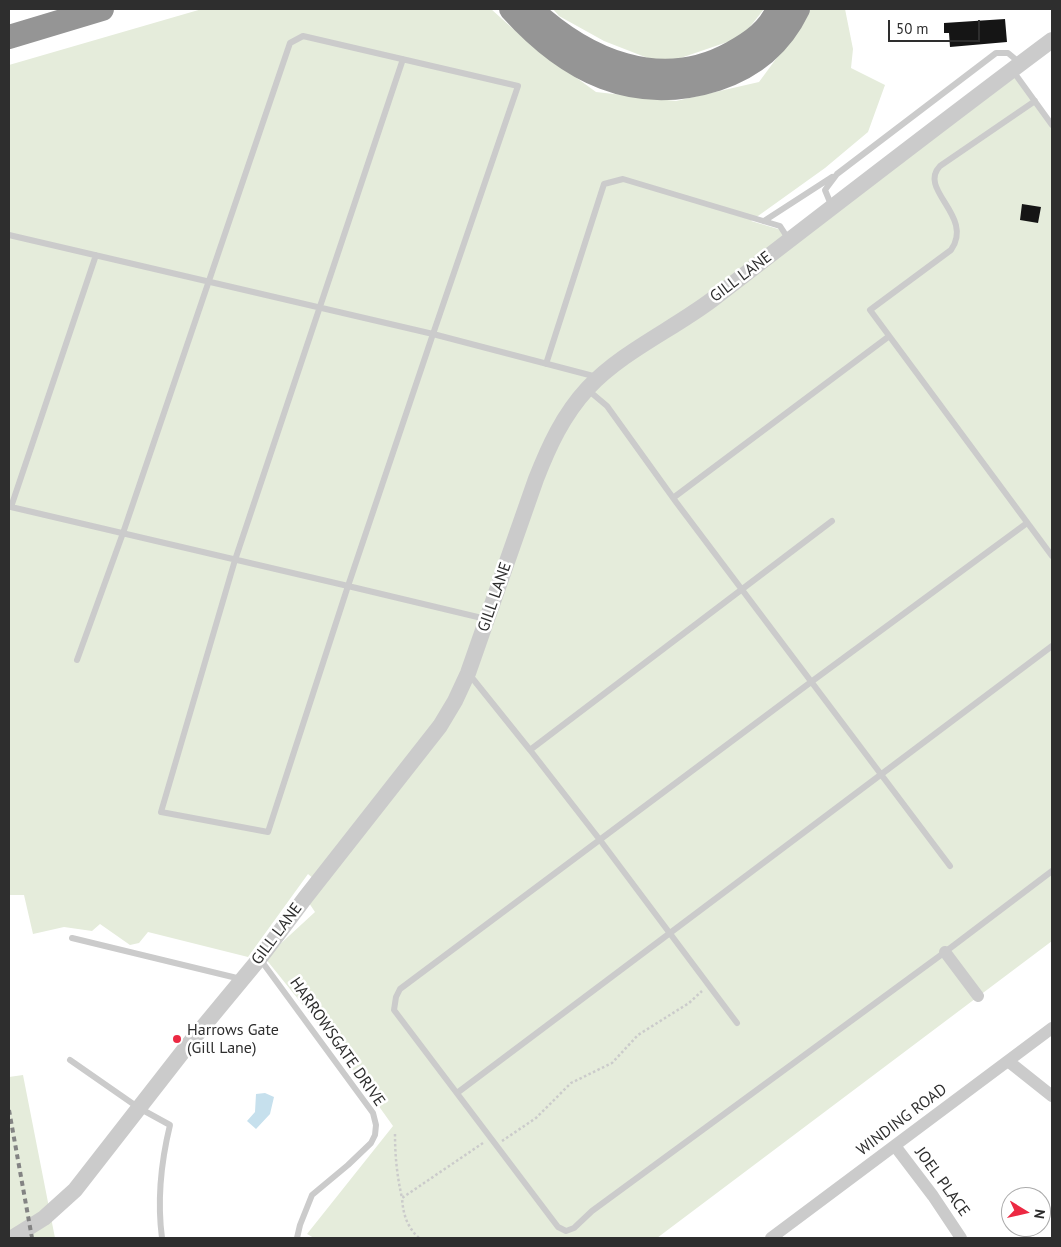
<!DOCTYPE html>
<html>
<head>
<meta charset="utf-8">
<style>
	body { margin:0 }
	#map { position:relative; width:1061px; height:1247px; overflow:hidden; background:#fff; font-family:"PT Sans",sans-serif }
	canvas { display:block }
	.frame { position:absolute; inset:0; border:10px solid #2e2e2e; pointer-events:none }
	.north { position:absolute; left:1001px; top:1187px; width:50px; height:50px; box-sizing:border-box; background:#fff; border:1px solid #ababab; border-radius:50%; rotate:99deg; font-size:14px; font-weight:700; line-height:20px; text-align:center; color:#2e2e2e }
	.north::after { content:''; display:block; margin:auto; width:18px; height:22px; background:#ec2943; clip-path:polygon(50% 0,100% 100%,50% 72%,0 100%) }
	.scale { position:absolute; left:888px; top:20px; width:92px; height:22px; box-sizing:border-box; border:2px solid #2e2e2e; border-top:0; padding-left:6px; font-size:15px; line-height:18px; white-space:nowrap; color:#2e2e2e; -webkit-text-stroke:4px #fff; paint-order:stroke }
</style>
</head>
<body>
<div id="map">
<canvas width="1061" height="1247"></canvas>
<div class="frame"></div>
<div class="north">N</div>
<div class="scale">50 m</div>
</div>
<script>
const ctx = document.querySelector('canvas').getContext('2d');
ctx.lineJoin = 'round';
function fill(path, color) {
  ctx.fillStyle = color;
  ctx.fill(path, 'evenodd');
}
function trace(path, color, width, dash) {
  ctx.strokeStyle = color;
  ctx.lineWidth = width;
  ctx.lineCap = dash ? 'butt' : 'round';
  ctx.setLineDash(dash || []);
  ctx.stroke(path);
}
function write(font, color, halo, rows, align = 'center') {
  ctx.font = font + ' "PT Sans",sans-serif';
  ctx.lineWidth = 5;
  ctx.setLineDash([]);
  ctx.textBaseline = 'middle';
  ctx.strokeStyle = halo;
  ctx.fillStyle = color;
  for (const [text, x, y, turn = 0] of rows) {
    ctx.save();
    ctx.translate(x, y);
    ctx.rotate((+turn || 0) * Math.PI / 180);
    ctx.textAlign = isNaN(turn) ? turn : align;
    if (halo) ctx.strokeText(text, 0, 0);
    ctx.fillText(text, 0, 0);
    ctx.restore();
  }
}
fill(new Path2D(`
	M202,9H491L530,44L596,92L676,101L759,82L801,25L809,9H845L853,49L851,68L885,85L868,132L825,168L751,221L795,234L1012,70L1052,123V941L657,1238H314L307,1234L393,1126L335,1045L265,958L315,912L305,897L315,880L308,874L248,957L148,932L139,943L130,945L100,924L92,931L64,927L33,934L24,895H9V65Z
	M553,9H764L742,37L663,64L604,41L559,16Z
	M23,1075L55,1238H27L24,1223L9,1233V1077Z`), '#e5ecdb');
fill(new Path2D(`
	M265,1093L274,1097L270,1114L256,1129L247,1121L255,1112L256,1094Z`), '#c6e0ed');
fill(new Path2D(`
	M1005,19L1007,42L950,47L949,33H944V23Z
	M1022,204L1041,207L1038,223L1020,220Z`), '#151515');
trace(new Path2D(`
	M395,1134C395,1156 397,1176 402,1198
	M502,1141L536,1118L571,1083L612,1063L638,1035L689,1003L702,991
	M419,1238C407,1227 403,1214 402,1198L483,1143`), '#cbcbcb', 2.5, [2.5, 2.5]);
trace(new Path2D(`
	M403,59L235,560L161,812L268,832L348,586L486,619
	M1013,71L1052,125
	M1035,101L940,166C917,190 975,216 951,250L870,310L1052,556
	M832,207L825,190L837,174L996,53H1008L1020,63
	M764,221L832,177
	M9,235L433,334L348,586L11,507L96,255
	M546,364L604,184L623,179L780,226L789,240
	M588,390L607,406L676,502L950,866
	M673,498L888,337
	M1027,523L811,682L400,989L396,997L394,1010L558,1227L566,1231L574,1228L592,1211L945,952L1052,871
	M77,660L123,533L290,43L303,36L518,86L433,334L597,377
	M469,674L530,750L832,521
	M530,750L600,840L737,1023
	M72,938L241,979
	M260,959L373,1113L376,1125L375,1135L371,1143L348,1165L312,1195L300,1225L297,1238
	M70,1060L139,1108L170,1125C161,1162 157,1200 162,1238
	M457,1093L1052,646`), '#cbcbcb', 6);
trace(new Path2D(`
	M945,952L978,996
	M1008,1061L1052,1096
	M895,1146L933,1196L961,1238
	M771,1238L1052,1028`), '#cbcbcb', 12);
trace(new Path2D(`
	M12,1238L44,1218L75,1190L188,1045L260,958L305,898L440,726L455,701L468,673L536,479C549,446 563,415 588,388C623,351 672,330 713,299C826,212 938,125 1052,40`), '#cbcbcb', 16);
trace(new Path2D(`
	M511,9C567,71 633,106 717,79C754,67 781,44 798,9
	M531,9C586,60 660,93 732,53C752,42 769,30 778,9
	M9,37L102,9`), '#959595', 24);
trace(new Path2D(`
	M9,1110L32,1238`), '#838383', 4, [5, 4]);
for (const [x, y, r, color] of [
	[177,1039,5,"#ec2943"]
]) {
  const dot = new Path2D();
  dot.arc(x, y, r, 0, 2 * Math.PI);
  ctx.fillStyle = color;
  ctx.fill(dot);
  trace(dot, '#fff', 2);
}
write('16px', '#2e2e2e', '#fff', [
	["GILL LANE",741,277,-37],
	["GILL LANE",495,597,-71],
	["GILL LANE",277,934,-53],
	["HARROWSGATE DRIVE",337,1042,55],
	["WINDING ROAD",902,1120,-37],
	["JOEL PLACE",942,1182,54]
]);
write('16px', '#2e2e2e', '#fff', [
	["Harrows Gate",187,1030],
	["(Gill Lane)",187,1048]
], 'left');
</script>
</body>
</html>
